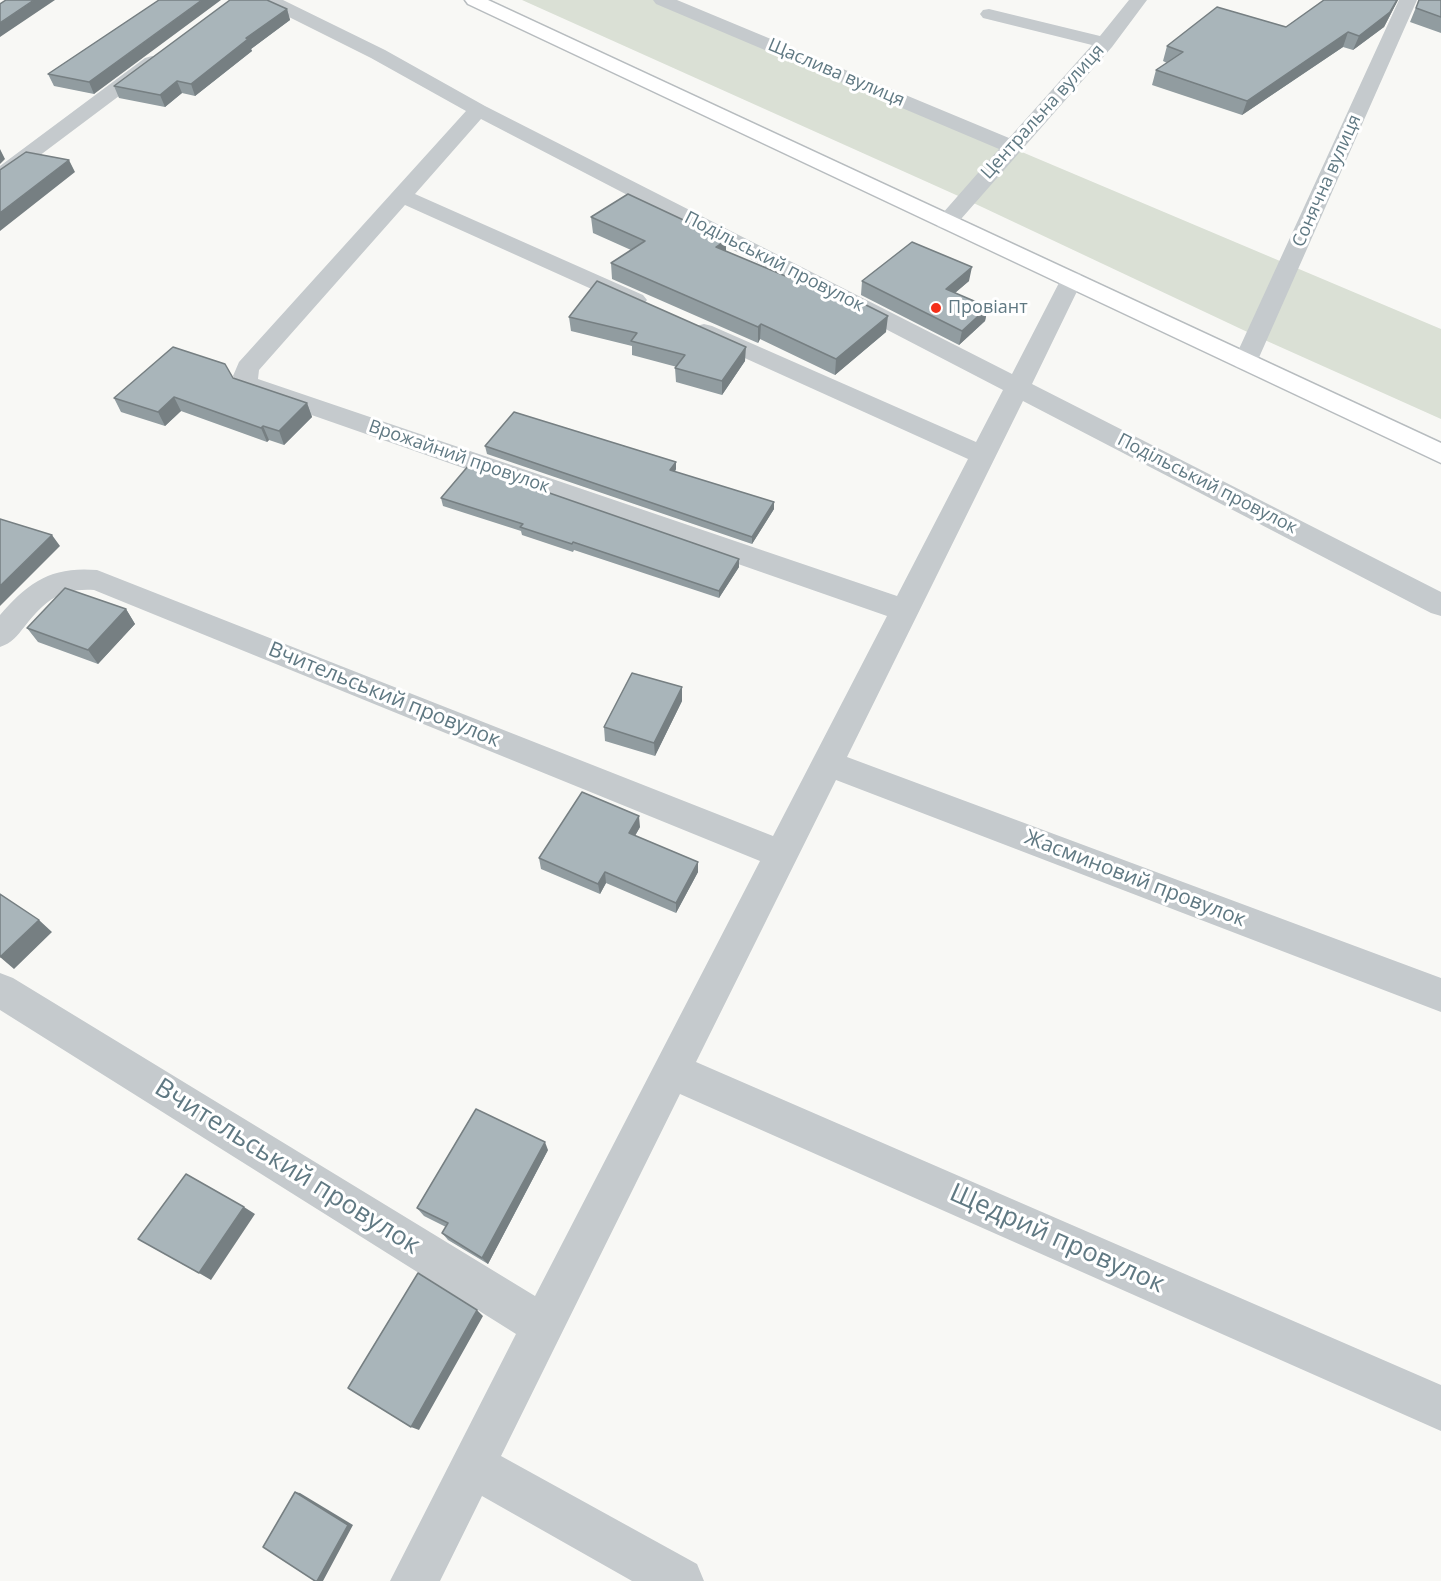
<!DOCTYPE html>
<html>
<head>
<meta charset="utf-8">
<style>
	body { margin:0 }
	canvas { display:block; background:#f8f8f5 }
</style>
</head>
<body>
<canvas width="1441" height="1581"></canvas>
<script>
const ctx = document.querySelector('canvas').getContext('2d');
ctx.lineJoin = 'round';
function fill(path, color) {
  ctx.fillStyle = color;
  ctx.fill(path, 'evenodd');
}
function trace(path, color, width, dash) {
  ctx.strokeStyle = color;
  ctx.lineWidth = width;
  ctx.lineCap = dash ? 'butt' : 'round';
  ctx.setLineDash(dash || []);
  ctx.stroke(path);
}
function write(font, color, halo, rows, align = 'center') {
  ctx.font = font + ' "Open Sans",sans-serif';
  ctx.lineWidth = 6;
  ctx.setLineDash([]);
  ctx.textBaseline = 'middle';
  ctx.strokeStyle = halo;
  ctx.fillStyle = color;
  for (const [text, x, y, turn = 0] of rows) {
    ctx.save();
    ctx.translate(x, y);
    ctx.rotate((+turn || 0) * Math.PI / 180);
    ctx.textAlign = isNaN(turn) ? turn : align;
    if (halo) ctx.strokeText(text, 0, 0);
    ctx.fillText(text, 0, 0);
    ctx.restore();
  }
}
fill(new Path2D(`
	M522,0H662L1441,329V419L1258,337L965,199Z`), '#dae0d5');
const trunk = new Path2D(`
	M465,0H488L1441,443V463L468,4Z`);
trace(trunk, '#b7bcbf', 3);
fill(new Path2D(`
	M260,0H283L385,50L485,106L1012,374L1061,279L1064,274L1072,272L1080,274L1083,279L1032,384L1441,592V616L1431,613L1023,401L847,757L1441,978V1012L836,780L696,1062L1441,1385V1431L680,1094L501,1456L697,1564L704,1581H632L482,1496L440,1581H390L516,1334L0,1010V973L13,978L535,1296L760,861L94,590C60,588 45,601 25,626C17,636 12,643 0,647V615C28,582 52,566 97,570L773,836L887,616L240,390L233,376L239,362L466,111L371,58L263,4ZM481,119L1003,390L976,442L712,326L704,324L696,326L692,331L696,336L968,459L897,596L258,379L259,370L405,205L627,305L635,307L643,305L647,300L643,295L415,194Z
	M653,0H677L1009,138L1092,45L983,18L980,14L983,10L989,9L1100,36L1129,0H1147L1112,47L954,227L946,229L938,227L935,222L999,149L656,4Z
	M1399,0H1417L1257,362L1254,367L1245,370L1236,367L1233,362Z
	M152,56L159,58L161,62L159,66L7,180L0,182V166L145,58Z`), '#c5cacd');
fill(trunk, '#fff');
fill(new Path2D(`
	M159,0L94,94L54,86L48,74Z
	M1324,0H1398L1384,27L1353,50L1343,47L1242,115L1152,85L1156,70L1167,63L1163,61L1167,46L1286,27Z
	M1419,0H1441V33L1410,22Z
	M287,9L290,20L251,49L252,51L195,96L182,93L165,107L119,98L114,86Z
	M591,217L726,251L886,332L835,375L760,339L758,343L612,279L611,263L631,250L593,233Z
	M597,281L745,361L722,395L676,382L675,368L677,367L632,355V346L571,331L569,317Z
	M862,281H969L955,293L988,307L985,321L959,345L861,295Z
	M233,378L307,403L312,417L284,445L269,440L267,442L181,411L165,426L121,412L114,398Z
	M485,446L676,462V469L675,472L774,502V509L752,544L487,454Z
	M441,498L739,567L719,598L574,550L573,552L522,535L521,531L443,506Z
	M126,609L135,624L98,664L38,642L27,628Z
	M682,701L655,756L605,741L604,727Z
	M640,827L635,836L698,872L676,913L606,883L600,894L541,869L539,858Z
	M548,1150L488,1264L448,1240L442,1233L446,1227L424,1216L417,1208Z`), '#919ca0');
fill(new Path2D(`
	M34,0H55L0,37V23Z
	M202,0H221L94,94L89,82Z
	M1397,0H1398L1384,27L1353,50L1359,36Z
	M287,9L290,20L251,49L252,51L195,96L191,84L246,38Z
	M1348,32L1343,47L1242,115L1247,101Z
	M177,81L182,93L165,107L160,95Z
	M0,149L5,159L0,164Z
	M69,160L75,172L0,231V213Z
	M726,240V256L716,247Z
	M972,267L969,281L943,303L946,289Z
	M988,307L985,321L959,345L962,331Z
	M888,316L886,332L835,375L836,359Z
	M761,324L760,339L758,343V327Z
	M746,347L745,361L722,395V381Z
	M174,397L181,411L165,426L158,412Z
	M307,403L312,417L284,445L279,431Z
	M263,426L269,440L267,442L261,428Z
	M676,462V469L670,478V470Z
	M774,502V509L752,544V537Z
	M52,535L60,546L0,606V586Z
	M739,559V567L719,598V591Z
	M126,609L135,624L98,664L88,650Z
	M682,687V701L655,756L654,743Z
	M639,816L640,827L630,844L629,833Z
	M698,862V872L676,913V903Z
	M605,872L606,883L600,894L598,884Z
	M39,920L52,932L14,969L0,957Z
	M545,1142L548,1150L488,1264L482,1258Z
	M244,1207L255,1214L211,1280L199,1273Z
	M477,1310L483,1316L419,1430L411,1427Z
	M295,1492L300,1493L353,1525L323,1581H317Z`), '#767f82');
const building = new Path2D(`
	M6,0H34L0,23V4Z
	M159,0H202L89,82L48,74Z
	M230,0H267L287,9L246,38L248,39L191,84L177,81L160,95L114,86Z
	M1324,0H1397L1390,12L1359,36L1348,32L1247,101L1156,70L1183,52L1167,46L1217,7L1286,27Z
	M1419,0H1441V17L1416,8Z
	M26,152L69,160L0,213V170Z
	M628,194L726,240L716,247L838,298L844,294L888,316L836,359L761,324L758,327L611,263L645,241L591,217Z
	M912,242L972,267L946,289L988,307L962,331L862,281Z
	M597,281L746,347L722,381L675,368L685,355L631,341L637,333L569,317Z
	M173,347L225,364L233,378L307,403L279,431L263,426L261,428L174,397L158,412L114,398Z
	M514,412L676,462L670,470L774,502L752,537L485,446Z
	M469,465L739,559L719,591L573,542L572,544L520,527L523,524L441,498Z
	M0,519L52,535L0,586Z
	M65,588L126,609L88,650L27,628Z
	M632,673L682,687L654,743L604,727Z
	M582,792L639,816L629,833L698,862L676,903L605,872L598,884L539,858Z
	M0,894L39,920L0,957Z
	M476,1109L545,1142L482,1258L442,1233L448,1223L417,1208Z
	M186,1174L244,1207L199,1273L138,1239Z
	M418,1273L477,1310L411,1427L348,1388Z
	M295,1492L348,1525L317,1581H315L263,1547Z`);
fill(building, '#a9b5ba');
trace(building, '#767f82', 1.5);
for (const [x, y, r, color] of [
	[936,308,6,"#f42e19"]
]) {
  const dot = new Path2D();
  dot.arc(x, y, r, 0, 2 * Math.PI);
  ctx.fillStyle = color;
  ctx.fill(dot);
  trace(dot, '#fff', 2);
}
write('18px', '#607983', '#fff', [
	["Щаслива вулиця",836,73,23],
	["Центральна вулиця",1043,112,-48],
	["Сонячна вулиця",1327,181,-66],
	["Подільський провулок",774,262,27],
	["Врожайний провулок",459,457,19],
	["Подільський провулок",1207,484,27]
]);
write('18px', '#607983', '#fff', [
	["Провіант",948,308]
], 'left');
write('21px', '#607983', '#fff', [
	["Вчительський провулок",384,695,22],
	["Жасминовий провулок",1135,879,21]
]);
write('26px', '#607983', '#fff', [
	["Вчительський провулок",287,1167,32],
	["Щедрий провулок",1057,1239,24]
]);
</script>
</body>
</html>
